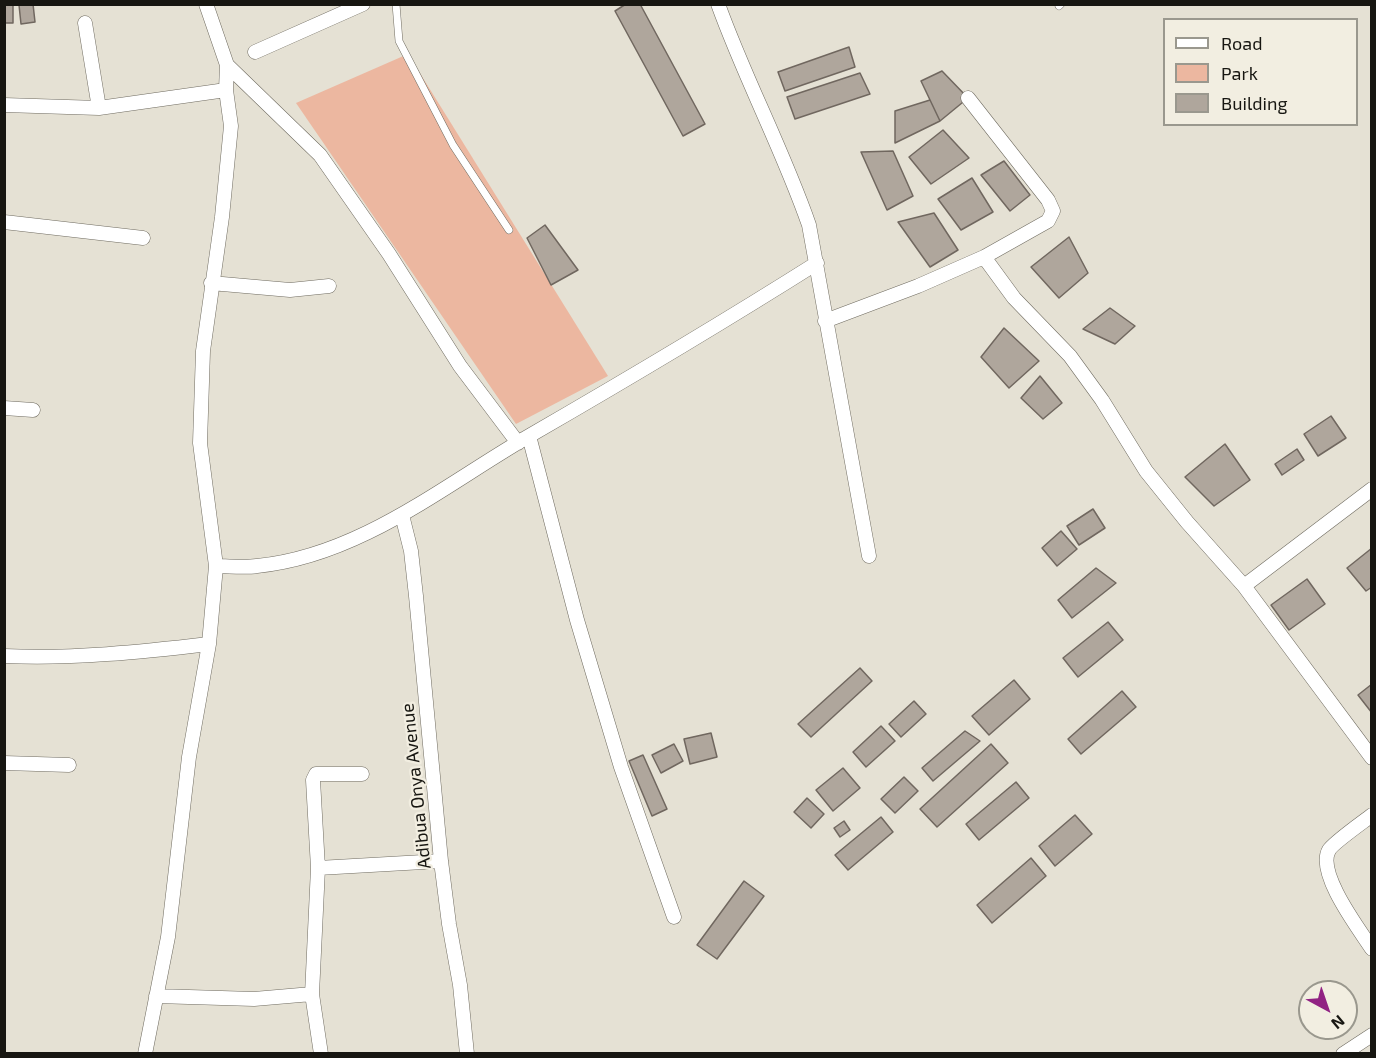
<!DOCTYPE html>
<html>
<head>
<meta charset="utf-8">
<style>
	body { margin:0 }
	#map { position:relative; width:1376px; height:1058px; overflow:hidden; background:#e5e1d4; font-family:"Exo 2",sans-serif }
	canvas { display:block }
	.frame { position:absolute; inset:0; border:6px solid #171611; pointer-events:none }
	.legend { position:absolute; left:1163px; top:18px; width:195px; height:108px; box-sizing:border-box; background:#f2eee1; border:2px solid #9a988e; margin:0; padding:8px 10px; list-style:none; font-size:18px; color:#171611 }
	.legend li { display:flex; align-items:center; gap:12px; height:30px }
	.legend b { width:30px; border:2px solid #9a988e }
	.north { position:absolute; left:1298px; top:980px; width:60px; height:60px; box-sizing:border-box; background:#f2eee1; border:2px solid #9a988e; border-radius:50%; rotate:140deg; font-size:16px; font-weight:700; line-height:24px; text-align:center; color:#171611 }
	.north::after { content:''; display:block; margin:auto; width:21px; height:27px; background:#912283; clip-path:polygon(50% 0,100% 100%,50% 72%,0 100%) }
</style>
</head>
<body>
<div id="map">
<canvas width="1376" height="1058"></canvas>
<div class="frame"></div>
<ul class="legend">
<li><b style="height:8px;background:#fff"></b>Road</li>
<li><b style="height:16px;background:#ecb7a0"></b>Park</li>
<li><b style="height:16px;background:#afa69c"></b>Building</li>
</ul>
<div class="north">N</div>
</div>
<script>
const ctx = document.querySelector('canvas').getContext('2d');
ctx.lineJoin = 'round';
function fill(path, color) {
  ctx.fillStyle = color;
  ctx.fill(path, 'evenodd');
}
function trace(path, color, width, dash) {
  ctx.strokeStyle = color;
  ctx.lineWidth = width;
  ctx.lineCap = dash ? 'butt' : 'round';
  ctx.setLineDash(dash || []);
  ctx.stroke(path);
}
function write(font, color, halo, rows, align = 'center') {
  ctx.font = font + ' "Exo 2",sans-serif';
  ctx.lineWidth = 4.5;
  ctx.setLineDash([]);
  ctx.textBaseline = 'middle';
  ctx.strokeStyle = halo;
  ctx.fillStyle = color;
  for (const [text, x, y, turn = 0] of rows) {
    ctx.save();
    ctx.translate(x, y);
    ctx.rotate((+turn || 0) * Math.PI / 180);
    ctx.textAlign = isNaN(turn) ? turn : align;
    if (halo) ctx.strokeText(text, 0, 0);
    ctx.fillText(text, 0, 0);
    ctx.restore();
  }
}
fill(new Path2D(`
	M408,54L608,376L516,424L296,103Z`), '#ecb7a0');
const building = new Path2D(`
	M4,4H13V23H4Z
	M33,4L35,22L21,24L19,5Z
	M626,4H640L705,124L683,136L615,11Z
	M849,47L855,67L785,91L778,72Z
	M942,71L968,98L940,121L921,81Z
	M860,73L870,94L795,119L787,97Z
	M930,100L940,121L895,143V111Z
	M943,130L969,158L931,184L909,157Z
	M893,151L913,196L887,210L861,152Z
	M1004,161L1030,195L1010,211L981,175Z
	M972,178L993,212L961,230L938,199Z
	M934,213L958,250L930,267L898,222Z
	M545,225L578,270L551,285L527,238Z
	M1069,237L1088,273L1059,298L1031,267Z
	M1110,308L1135,326L1115,344L1083,329Z
	M1004,328L1039,361L1009,388L981,357Z
	M1040,376L1062,403L1043,419L1021,398Z
	M1331,416L1346,438L1318,456L1304,434Z
	M1225,444L1250,480L1214,506L1185,477Z
	M1297,449L1304,460L1282,475L1275,464Z
	M1093,509L1105,528L1079,545L1067,526Z
	M1061,531L1077,549L1057,566L1042,548Z
	M1372,548V587L1366,591L1347,568Z
	M1096,568L1116,583L1072,618L1058,600Z
	M1307,579L1325,604L1289,630L1271,605Z
	M1108,622L1123,640L1078,677L1063,658Z
	M860,668L872,681L811,737L798,724Z
	M1014,680L1030,699L989,735L972,716Z
	M1372,684V713L1358,695Z
	M1122,691L1136,707L1081,754L1068,739Z
	M914,701L926,714L901,737L889,724Z
	M881,726L895,741L866,767L853,752Z
	M965,731L980,741L933,781L922,768Z
	M711,733L717,757L690,764L684,739Z
	M674,744L683,761L661,773L652,755Z
	M991,744L1008,763L937,827L920,809Z
	M643,755L667,809L652,816L629,761Z
	M843,768L860,788L833,811L816,790Z
	M904,777L918,791L895,813L881,799Z
	M1016,782L1029,798L979,840L966,824Z
	M807,798L824,814L811,828L794,812Z
	M1075,815L1092,834L1055,866L1039,846Z
	M881,817L893,832L848,870L835,855Z
	M844,821L850,830L840,837L834,828Z
	M1031,858L1046,876L992,923L977,905Z
	M744,881L764,896L717,959L697,945Z`);
fill(building, '#afa69c');
trace(building, '#70675f', 1.5);
const lane = new Path2D(`
	M396,4L399,41L453,145L509,230
	M1059,6L1061,4`);
const street = new Path2D(`
	M718,4C745,79 783,150 809,225L869,556
	M85,23L99,108
	M255,52L363,4
	M227,65L320,155L389,254L460,366L518,443
	M4,105L99,108L226,90
	M4,222L143,238
	M984,257L1014,298L1070,356L1102,400L1146,471L1187,522L1244,586L1372,758
	M211,283L290,290L329,286
	M825,321L918,286L984,257L1048,221L1053,211L1048,200L968,98
	M4,408L33,410
	M529,436L577,620L621,767L674,917
	M402,515L411,551L416,596L441,861L449,924L460,985L467,1054
	M216,566C229,566 244,568 257,566C359,556 443,486 529,436C626,380 722,323 817,263
	M1244,586L1372,489
	M4,656C73,659 141,652 209,644
	M4,763L69,765
	M1372,815C1363,822 1333,843 1329,850C1316,873 1359,929 1372,949
	M318,868L441,861
	M312,994L318,868L313,780L316,774H362
	M156,996L254,999L312,994L321,1054
	M145,1054L168,937L189,757L209,644L216,566L200,443L203,351L222,217L231,126L226,90L227,65L206,4
	M1343,1054L1372,1035`);
trace(lane, '#6f6b60', 8);
trace(street, '#6f6b60', 15);
trace(lane, '#fff', 7);
trace(street, '#fff', 14);
write('18px', '#171611', '#f2eee1', [
	["Adibua Onya Avenue",416,786,-96]
]);
</script>
</body>
</html>
